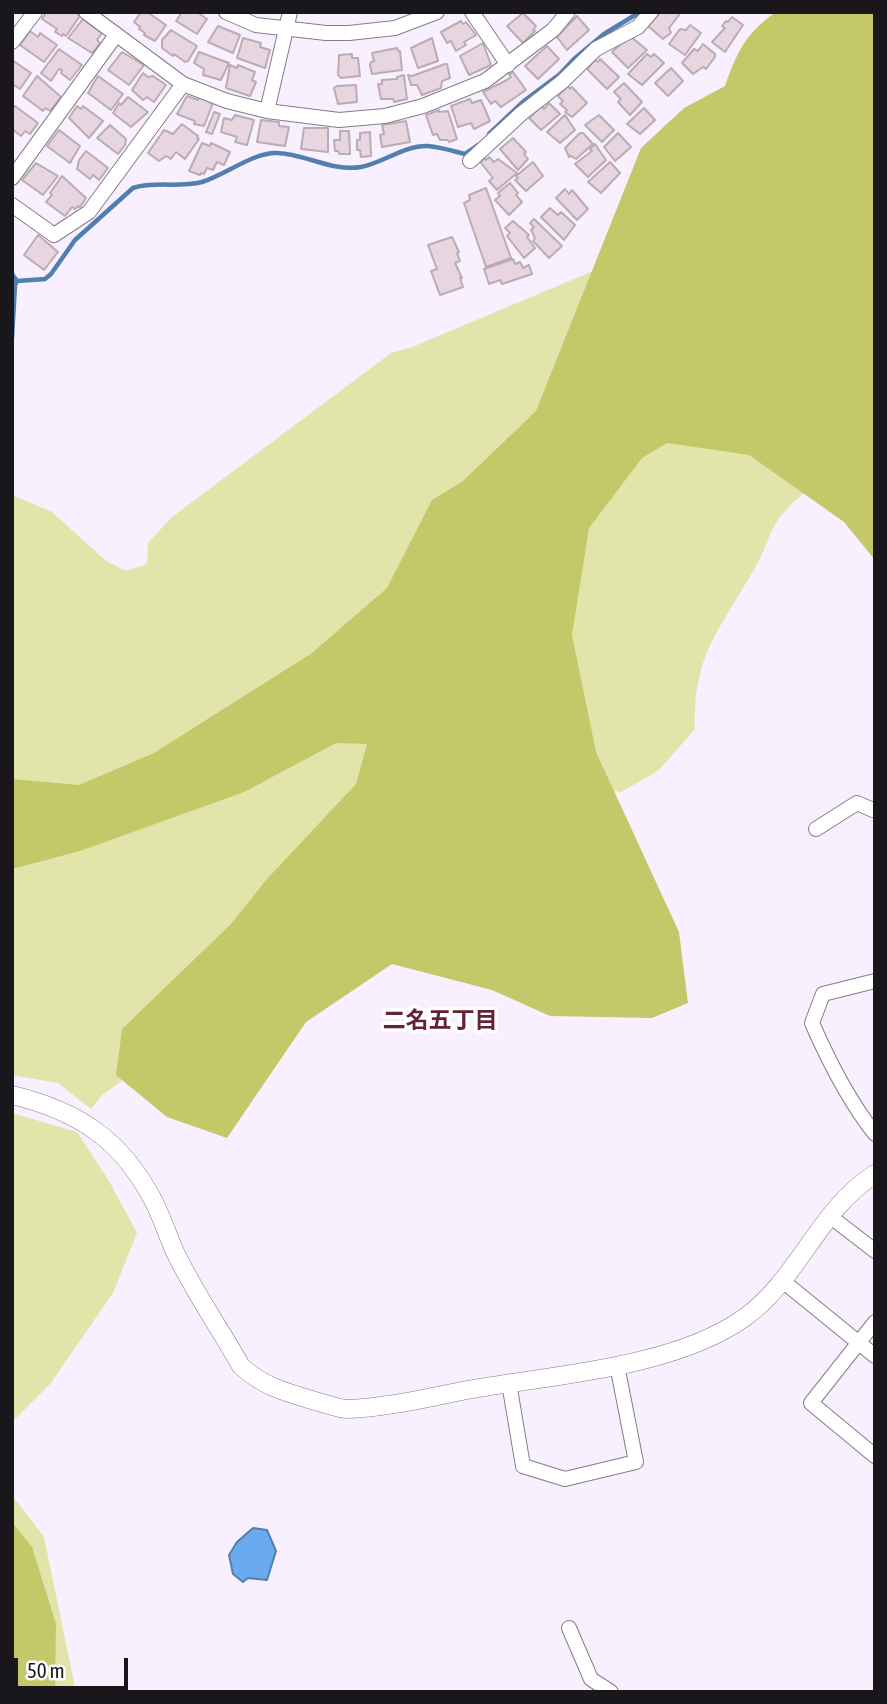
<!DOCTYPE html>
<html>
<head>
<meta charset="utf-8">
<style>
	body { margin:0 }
	#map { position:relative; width:887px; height:1704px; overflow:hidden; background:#f8efff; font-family:"Asap Condensed",sans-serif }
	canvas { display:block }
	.frame { position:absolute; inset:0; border:14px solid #1a171c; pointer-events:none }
	.scale { position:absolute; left:14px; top:1658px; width:114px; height:32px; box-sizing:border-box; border:4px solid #1a171c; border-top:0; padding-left:9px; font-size:21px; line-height:24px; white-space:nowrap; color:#1a171c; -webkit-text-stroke:5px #fff; paint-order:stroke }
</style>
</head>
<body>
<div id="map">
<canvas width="887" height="1704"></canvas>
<div class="frame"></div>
<div class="scale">50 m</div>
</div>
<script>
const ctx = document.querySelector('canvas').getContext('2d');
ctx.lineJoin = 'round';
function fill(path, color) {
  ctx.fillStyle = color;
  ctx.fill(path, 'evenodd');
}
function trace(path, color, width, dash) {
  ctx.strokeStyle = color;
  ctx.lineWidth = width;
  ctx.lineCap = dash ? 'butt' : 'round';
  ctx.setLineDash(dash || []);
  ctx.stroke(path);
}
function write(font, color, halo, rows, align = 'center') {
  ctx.font = font + ' "Asap Condensed","Noto Sans JP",sans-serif';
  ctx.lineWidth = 7;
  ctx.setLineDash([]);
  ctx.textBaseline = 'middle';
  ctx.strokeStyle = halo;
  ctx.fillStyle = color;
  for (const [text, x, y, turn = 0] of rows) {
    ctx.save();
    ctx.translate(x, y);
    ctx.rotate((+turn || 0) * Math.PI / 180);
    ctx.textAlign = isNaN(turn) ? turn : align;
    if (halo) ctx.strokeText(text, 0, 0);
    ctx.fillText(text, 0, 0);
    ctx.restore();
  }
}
fill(new Path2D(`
	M648,248L839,465C820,481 798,496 782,514C771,527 766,548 758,562C724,625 692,652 695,729L658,771L621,792L586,788L140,1068L102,1095L91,1109L58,1083L12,1075V495L52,512L106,561L126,571L147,564L148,543L172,517L391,353L412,347Z
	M12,1113L77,1132L109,1181L137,1233L113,1293L50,1384L12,1422Z
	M12,1495L44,1537L76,1692H12Z`), '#e1e5a9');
fill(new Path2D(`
	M776,12H875V560L844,522L749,455L667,443L642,458L589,528L572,635L596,752L679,932L688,1003L652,1018L550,1016L492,990L392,964L306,1022L227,1138L167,1117L116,1075L122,1029L231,924L267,879L356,784L367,744L336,743L244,792L80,851L12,869V779L79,785L154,753L312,653L387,588L432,500L463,481L536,411L641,148L684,108L725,86C737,52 745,34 776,12Z
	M12,1522L32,1547L56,1624L55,1692H12Z`), '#c4c869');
const water = new Path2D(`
	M253,1528L267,1530L276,1551L267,1580L248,1578L243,1582L233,1574L229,1555L237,1542Z`);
fill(water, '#69abee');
trace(water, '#517faf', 2);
trace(new Path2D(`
	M489,134L524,101L560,74L574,59L604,34L640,12
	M12,274L17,281L45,279L51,274L75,240L133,188C154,181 178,188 202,182C225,175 254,152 277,153C306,154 332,172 361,167C383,163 405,145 428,146C440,147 453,151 465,154L478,145
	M12,338L15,285L17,281`), '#517faf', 4.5);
const building = new Path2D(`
	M46,12H75L80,16L66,36L63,34L62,36L55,32L57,29L42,19Z
	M141,12H147L166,25L155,41L144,35L145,33L139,29L140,27L134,22Z
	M182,12H197L207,19L197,34L176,21Z
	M660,12H675L679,15L669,28L671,33L663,39L648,26Z
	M523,13L536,26L533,30L535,31L523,43L507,26Z
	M577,16L589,30L567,50L557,37Z
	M732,17L743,25L725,52L712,42L725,28L722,26L726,21L728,22Z
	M83,19L102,33L97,40L100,43L92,53L68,38Z
	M461,21L463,24L466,22L476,35L464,42L466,45L456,51L451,41L447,43L441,32Z
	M690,25L701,33L685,55L669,44L680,29L686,30Z
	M218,26L240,35L233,53L208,42Z
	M171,30L197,46L188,61L185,62L174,54L173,56L162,48V40Z
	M30,31L38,37L40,33L57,45L44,62L20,45Z
	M630,36L647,50L628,68L612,52Z
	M243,38L261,43L260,47L270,50L265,68L237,58Z
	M432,38L438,61L418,68L411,48Z
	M483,43L491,65L469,75L460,56Z
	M703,44L715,54V57L706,69L703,67L693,74L682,63L694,49L698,51Z
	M547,46L559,59L538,79L525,66Z
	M397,48L398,51H400L402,70L372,74L370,65L371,62L374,61L372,53Z
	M59,49L82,65L70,80L61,73L62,70L59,69L51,81L41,73Z
	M122,52L144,65L129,85L108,70Z
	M199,52L229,63L221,80L203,75L204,69L194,63Z
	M352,54V58H358L360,76L341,78L338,75L339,55Z
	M647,54L651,57L654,54L664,63L642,85L628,74Z
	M600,59L619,77L607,89L587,69L595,60L598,62Z
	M12,60L31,73L20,89L12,84Z
	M445,64H447L450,78L442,81L441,88L422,95L417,85H411L408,75L412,76Z
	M230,65L237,68L238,65L255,72L252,80L256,82L250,96L226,88Z
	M671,68L683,81L668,96L655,83Z
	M513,72L526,90L501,107L495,101L491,104L483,92L505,81L511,77L509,74Z
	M143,73L148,77L153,76L166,85L154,102L147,97L143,100L132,90Z
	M404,75L407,99L394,102L393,99H381L378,84H382V80L397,79V77Z
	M37,76L61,97L50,111L45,108L43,111L23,96Z
	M98,76L123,94L111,110L88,93Z
	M624,83L642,102L630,115L618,102L621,99L614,92Z
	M356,85L357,102L338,104L334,88L337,86Z
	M568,86L570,89L572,87L587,103L572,117L565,112L567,110L560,104L563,101L558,96Z
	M187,96L198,100L199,97L213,103L204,126L194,124L195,121L177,114Z
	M128,97L148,112L131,127L113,113L119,103L121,105Z
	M470,99L472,103L481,100L490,121L474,129L471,123L458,127L451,106Z
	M549,103L560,114L541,130L529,118L542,106L544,109Z
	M15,106L38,123L30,134L25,131L21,136L12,129V110Z
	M77,106L81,109L83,106L103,121L89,138L69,118Z
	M644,108L655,120L640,134L627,124Z
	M439,110V112L448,111L457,139L449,142L448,140H440L437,134L433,135L426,115Z
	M214,112L220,114L212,134L206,132Z
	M235,115L254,120L247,145L235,142L237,137L221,132L224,118L232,120Z
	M565,115L575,130L560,143L547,132Z
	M599,115L614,130L602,142L585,125Z
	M261,120L279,122V126L289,127L285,146L257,142Z
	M406,121L410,142L382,147L380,135L384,134L382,125Z
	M182,124L198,136L197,138L199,139L185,159L176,152L171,159L166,156L159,161L148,153L164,130L173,134Z
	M110,125L126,139L125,145L118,154L97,138Z
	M304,128H328V152L301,149Z
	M59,130L80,146L70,163L47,146Z
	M340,131H349L350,154H339L338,151H335L334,140H340Z
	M370,132L371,156L361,157L360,150H357V140H360V133Z
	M580,133H583L593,144L576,159L571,156L569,157L565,148Z
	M618,133L631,147L615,161L604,147Z
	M513,138L526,152L524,154L528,159L518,170L500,149Z
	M202,143L210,146L211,143L230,152L224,165L217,162L213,170L207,168L204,174L201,173L200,175L189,171Z
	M595,144L606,160L588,177L575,164L592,151L590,149Z
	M86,151L108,168L99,180L93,175L90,179L77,169L79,160Z
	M489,157L494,162L498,159L517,173L497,190L489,181L493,178L481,163L484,158L486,160Z
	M533,162L543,176L526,191L515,180L518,178L516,176Z
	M610,162L620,173L601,193L588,182Z
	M36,163L58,176L43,195L22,180Z
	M62,176L86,198L80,207L78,206L75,209L72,207L65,216L46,202L52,195L50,193Z
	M510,183L518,193L516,195L522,202L509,215L495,200L500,196L498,193Z
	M486,188L511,258L486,267L464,203L470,200L469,195Z
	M565,189L569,194L572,190L588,209L577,220L556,198Z
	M550,208L558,215L561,212L575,225L564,240L541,217Z
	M534,219L562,246L549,258L533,241L535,238L531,230L534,227L530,223Z
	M513,221L529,235L527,237L535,248L524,258L507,236L510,233L505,228Z
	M38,235L58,252L44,270L24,255Z
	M452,237L459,252L457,253L460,261L455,263L462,278H460L463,287L440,295L431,271L437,269L428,245Z
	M513,259L515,264L520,262L523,268L529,265L532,274L502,284L500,280L489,284L484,269Z`);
fill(building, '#e7d5df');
trace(building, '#bbabb4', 2);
const minor = new Path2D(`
	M86,12L183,84L227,101L267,111L339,120L385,116L423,106L485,81L553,30L568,12
	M226,12L256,25L326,33H349L395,28L437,12
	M472,12L508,65
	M12,42L35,12
	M267,111L290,12
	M470,161L522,113L562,82L596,49L638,27L651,12
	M12,178L116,35
	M12,205L54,235L89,212L183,84
	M816,829L857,803L873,810
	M875,981L823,994L812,1023C829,1062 848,1100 875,1134
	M831,1217L875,1251
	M784,1282L875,1356
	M875,1322L811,1403L875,1456
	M509,1383L523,1466L565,1479L636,1462L617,1365
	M569,1628L591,1679L611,1692`);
const tertiary = new Path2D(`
	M12,1095C78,1111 121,1139 153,1200C162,1217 168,1237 176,1254C195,1293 220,1329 241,1366C264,1388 292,1394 322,1403C330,1405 339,1409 348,1409C387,1408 434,1396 473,1389C556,1375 675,1367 744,1318C798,1280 819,1209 875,1174`);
trace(minor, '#847c8a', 16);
trace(tertiary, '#847c8a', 19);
trace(minor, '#fff', 14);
trace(tertiary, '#fff', 18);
write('bold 23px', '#652136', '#fff', [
	["二名五丁目",440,1021]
]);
</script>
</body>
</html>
